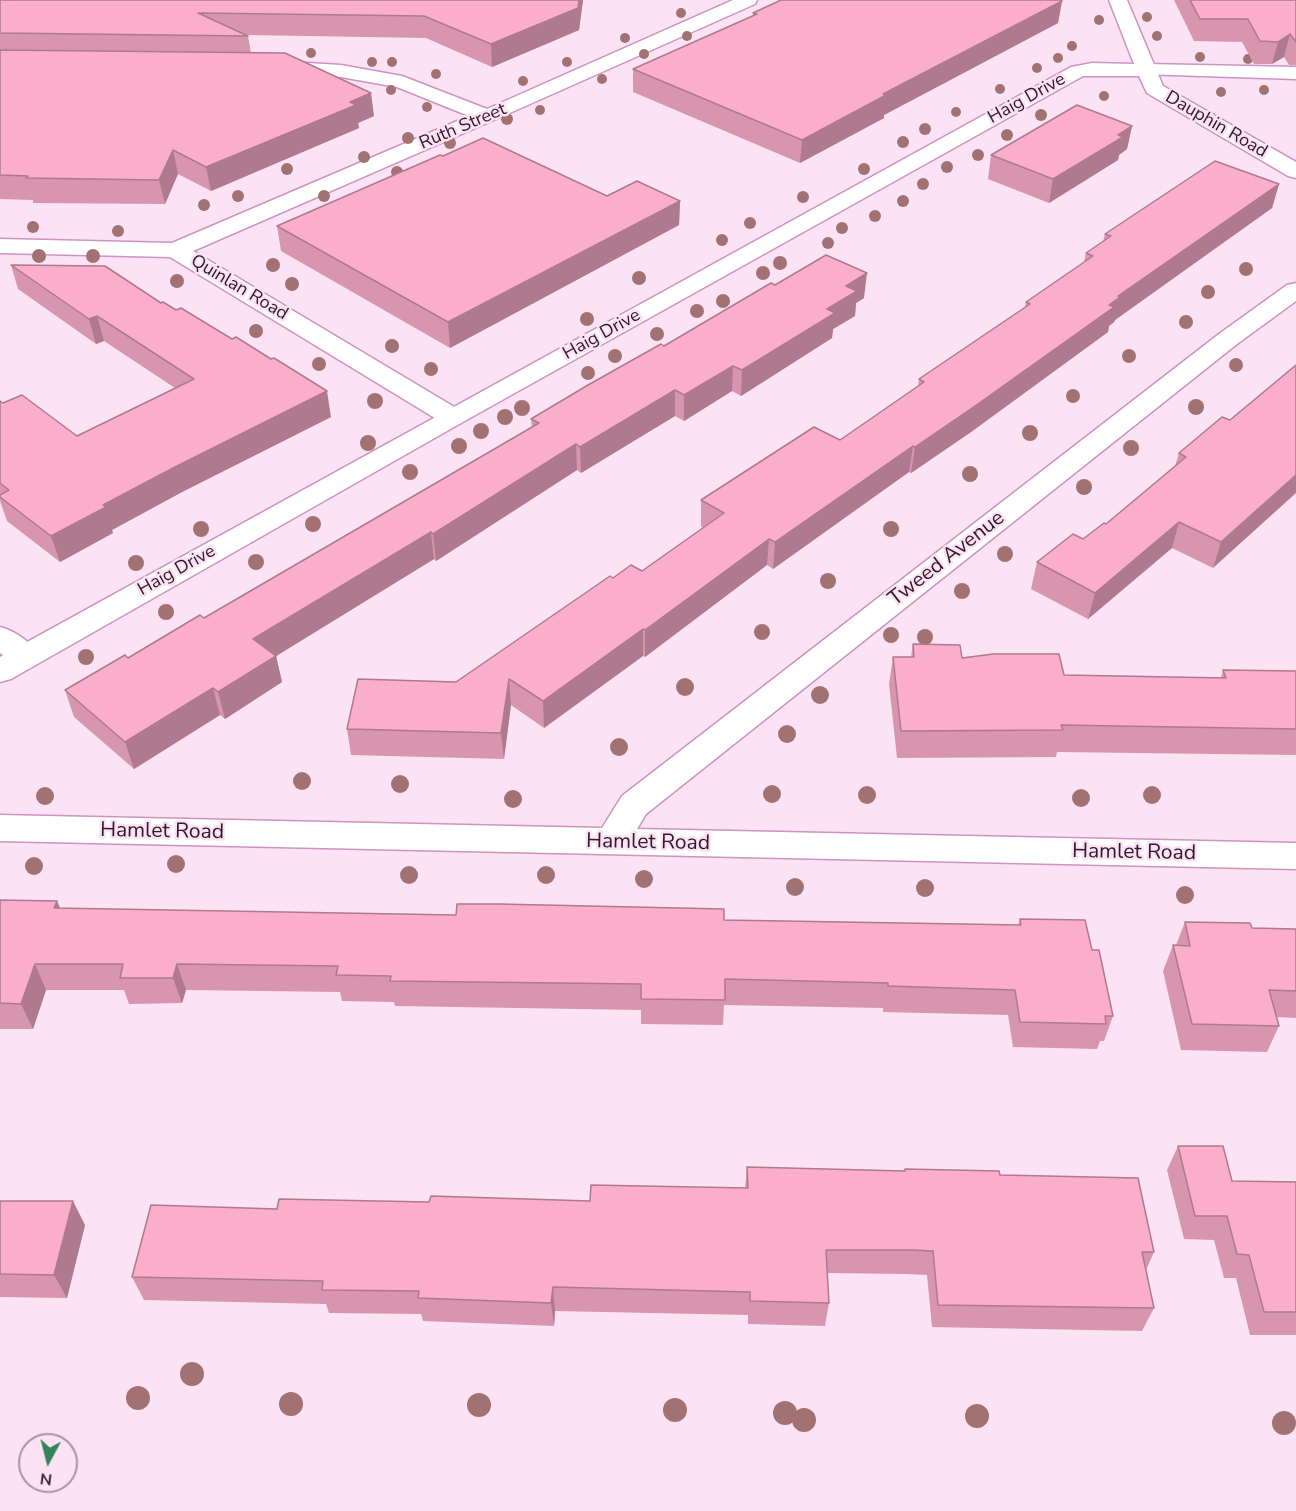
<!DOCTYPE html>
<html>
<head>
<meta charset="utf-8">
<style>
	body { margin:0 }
	#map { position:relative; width:1296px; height:1511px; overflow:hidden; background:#fce2f5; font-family:"Nunito Sans",sans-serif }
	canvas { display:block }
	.north { position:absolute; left:18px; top:1433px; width:60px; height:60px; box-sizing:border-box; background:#fce2f5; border:2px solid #ab92a5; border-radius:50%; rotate:187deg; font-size:16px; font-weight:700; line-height:24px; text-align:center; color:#311a2c }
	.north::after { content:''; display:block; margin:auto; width:21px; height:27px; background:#348556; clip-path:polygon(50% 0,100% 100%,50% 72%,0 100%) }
</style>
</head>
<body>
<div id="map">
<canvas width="1296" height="1511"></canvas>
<div class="north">N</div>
</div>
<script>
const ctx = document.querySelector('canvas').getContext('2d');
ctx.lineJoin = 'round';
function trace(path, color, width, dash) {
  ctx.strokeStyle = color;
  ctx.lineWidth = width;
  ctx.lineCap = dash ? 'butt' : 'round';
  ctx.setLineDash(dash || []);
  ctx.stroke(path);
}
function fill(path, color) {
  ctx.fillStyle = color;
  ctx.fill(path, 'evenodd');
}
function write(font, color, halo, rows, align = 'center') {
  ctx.font = font + ' "Nunito Sans",sans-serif';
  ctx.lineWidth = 5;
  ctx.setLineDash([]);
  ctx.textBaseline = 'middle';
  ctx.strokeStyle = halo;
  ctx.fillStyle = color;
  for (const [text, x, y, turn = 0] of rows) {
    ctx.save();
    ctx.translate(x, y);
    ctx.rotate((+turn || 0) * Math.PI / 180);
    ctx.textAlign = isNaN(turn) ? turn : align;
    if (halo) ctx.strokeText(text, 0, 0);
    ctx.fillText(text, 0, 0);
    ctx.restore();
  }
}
const minor = new Path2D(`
	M733,0H757L755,4L494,120L193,251L461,411L465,417L461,423L452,425L443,423L170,257L0,253V239L172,243L469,116L397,87L341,77L275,73L268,71L265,67L268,63L275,61L341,65L402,76L487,109Z
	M1147,64L1296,67V79L1140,74L1137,70L1140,66Z
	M1296,283V301L1237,344L646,814L637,829L1296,843V869L0,841V815L602,828L622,796L1219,334L1287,285Z
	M0,627C15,631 31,642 40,656L35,663C19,668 12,663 0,653Z`);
const tertiary = new Path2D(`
	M1109,0H1127L1163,86L1296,162V178L1288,176L1147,93L1139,76H1083L461,423L11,679L0,682V657L1071,67L1092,63L1134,64Z`);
trace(minor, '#ce93c0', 3);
trace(tertiary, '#ce93c0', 3);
fill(minor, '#fff');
fill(tertiary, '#fff');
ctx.fillStyle = '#a27272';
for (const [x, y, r] of [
	[681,13,5],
	[1147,17,5],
	[1099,20,5],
	[687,36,5],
	[1157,36,5],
	[625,38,5],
	[1072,46,5],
	[311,53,5],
	[644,54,5],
	[1200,57,5],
	[1058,58,5],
	[1248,59,5],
	[372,62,5],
	[392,62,5],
	[567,62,5],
	[1037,68,5],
	[436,74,5],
	[602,79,5],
	[523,81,5],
	[1000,89,5],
	[391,90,5],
	[1264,90,5],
	[1221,92,5],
	[1104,96,5],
	[427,107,5],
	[540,110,5],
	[956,112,5],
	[1041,115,6],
	[507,119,6],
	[925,129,6],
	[1007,135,6],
	[408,138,6],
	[903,142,6],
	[450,143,6],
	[978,155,6],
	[364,157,6],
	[947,167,6],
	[287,169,6],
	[864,169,6],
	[397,172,6],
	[923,184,6],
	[238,196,6],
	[324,196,6],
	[803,197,6],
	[903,201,6],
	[204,205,6],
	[875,216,6],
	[750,223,6],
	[33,227,6],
	[842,228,6],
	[118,231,6],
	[722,240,6],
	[828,243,6],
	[39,256,7],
	[93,256,7],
	[780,263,7],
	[273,265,7],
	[1246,269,7],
	[763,273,7],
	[639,278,7],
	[177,281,7],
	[292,284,7],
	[1208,292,7],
	[723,301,7],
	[697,311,7],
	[587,319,7],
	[1186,322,7],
	[256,331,7],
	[657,334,7],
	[392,346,7],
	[615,356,7],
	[1129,356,7],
	[319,364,7],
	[1236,365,7],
	[431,369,7],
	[588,373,7],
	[1073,396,7],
	[375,401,8],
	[1196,407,8],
	[522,408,8],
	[505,417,8],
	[481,431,8],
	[1030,433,8],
	[368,443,8],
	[459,446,8],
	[1131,448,8],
	[410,472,8],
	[970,474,8],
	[1084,487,8],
	[313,524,8],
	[201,529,8],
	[891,529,8],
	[1005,554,8],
	[256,562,8],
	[136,563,8],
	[828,581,8],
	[962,591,8],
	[166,612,8],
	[762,632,8],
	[891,635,8],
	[925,637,8],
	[86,657,8],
	[685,687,9],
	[820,695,9],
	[787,734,9],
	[619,747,9],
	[302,781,9],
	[400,784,9],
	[772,794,9],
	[867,795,9],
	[1152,795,9],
	[45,796,9],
	[1081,798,9],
	[513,799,9],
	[176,864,9],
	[34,866,9],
	[409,875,9],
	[546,875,9],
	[644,879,9],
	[795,887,9],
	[925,888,9],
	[1185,895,9],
	[192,1374,12],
	[138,1398,12],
	[291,1404,12],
	[479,1405,12],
	[675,1410,12],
	[785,1413,12],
	[977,1416,12],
	[804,1420,12],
	[1284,1423,12]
]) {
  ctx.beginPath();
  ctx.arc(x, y, r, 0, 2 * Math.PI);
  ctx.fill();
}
fill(new Path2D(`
	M0,0H583L579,30L492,67L426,38L247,35L248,36L251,53L374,116L358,123L359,128L211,191L178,174L165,204L33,203V200L0,199Z
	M1174,0H1296V65H1289L1284,57L1272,64H1254L1242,42L1194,41Z
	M1062,1L1058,23L884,115V118L800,163L633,92V69L753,16V13Z
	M1132,126L1127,149L1119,155L1118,160L1049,203L988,179L991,155Z
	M443,156L607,196L680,201L679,225L450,348L281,251L277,226Z
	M1279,184L1272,208L1115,320L1114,322L1109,326L1108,332L971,432L911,473L909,472L773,569L767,565L645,657L643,656L544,728L511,705L504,759L351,755L347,729L456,682L613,578L642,571L703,528L701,526V500L840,440L918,386L919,379L1025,307L1026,302L1084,262L1086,253L1103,242L1105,234Z
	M11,265L331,417L182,492L112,530L113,533L60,562L7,521L0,501V401L77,436L175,388L104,341L96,344L18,289Z
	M775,285L864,298L856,303L855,316L833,329L832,338L741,396L732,391L684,421L675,416L581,473L577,470L436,561L434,559L276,656L282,682L225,719L220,715L134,769L74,717L65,690L204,618L532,427L531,419Z
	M1296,365L1213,568L1172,548L1088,619L1031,589L1037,562L1083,539L1106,524L1175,466L1179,453L1230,420Z
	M913,644L962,658L1064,675L1221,678L1223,670L1296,671V755L1057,752L1056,757L897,758L889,684L893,657H911Z
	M0,900L57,901L60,909L1018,925L1020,919L1092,950L1113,1016L1104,1041H1100L1097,1049L1013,1047L1008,1015L883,1012V1008L724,1005L723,1025L641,1024V1010L395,1006L394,1002L342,1001L340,992L186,990L182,1003L129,1004L124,990H46L33,1029H0Z
	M1185,922L1252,928L1296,929V1018L1276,1017L1279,1026L1267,1052L1181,1050L1163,971L1173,945H1176Z
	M1178,1146L1232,1181L1296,1182V1335H1250L1236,1278H1224L1214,1240L1184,1239L1167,1170Z
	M747,1167L905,1171V1169L1000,1175L1154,1252L1146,1270L1154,1308L1142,1331L932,1327L927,1275L907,1274L827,1273L829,1303L825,1326L748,1324V1315L555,1311L554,1326L423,1321L421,1314L329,1313L326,1304L144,1300L132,1277L277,1209L429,1202L590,1201L745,1188Z
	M0,1201L85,1225L67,1298L0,1297Z`), '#d796ae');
fill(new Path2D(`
	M579,0H583L579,30L492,67L491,44Z
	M1062,1L1058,23L884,115V118L800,163L802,140L883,94Z
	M1290,34L1284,57L1272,64L1278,42Z
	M371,93L374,116L358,123L359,128L211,191L206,167Z
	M1132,126L1127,149L1119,155L1118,160L1049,203L1053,179Z
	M173,150L178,174L165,204L159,180Z
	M1279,184L1272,208L1115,320L1114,322L1109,326L1108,332L971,432L911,473L915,447L1109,305L1118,296Z
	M680,201L679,225L450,348L448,322Z
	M867,273L864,298L856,303L855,316L833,329L832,338L741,396L742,370L827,309L846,286Z
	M97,316L104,341L96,344L89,319Z
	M733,366L732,391L684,421V395Z
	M675,390V416L581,473L580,447Z
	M327,391L331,417L182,492L112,530L113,533L60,562L51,536L103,505L175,467Z
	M576,444L577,470L436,561L433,534Z
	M913,446L909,472L773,569L775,542Z
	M1296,475V493L1213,568L1221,542Z
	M1179,522L1172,548L1088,619L1095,593Z
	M431,532L434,559L260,666L253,639Z
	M769,539L767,565L645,657V630Z
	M643,629V656L544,728L543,701Z
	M276,656L282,682L225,719L218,692Z
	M509,679L511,705L504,759L501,733Z
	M213,688L220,715L134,769L125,742Z
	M57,901L68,927L54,908Z
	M35,964L46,990L33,1029L21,1004Z
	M177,964L186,990L182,1003L173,978Z
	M73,1201L85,1225L67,1298L54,1275Z
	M553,1287L555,1311L554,1326L551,1303Z`), '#af7a8d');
const building = new Path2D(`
	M0,0H579L578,8L491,44L424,16L198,13L248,36L0,33Z
	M781,0H1062V1L883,94L886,95L802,140L633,69L757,14L753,13Z
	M1190,0H1296V42L1290,34L1278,42L1260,41L1248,19H1200Z
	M0,50L285,53L371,93L350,102L356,105L206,167L173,150L159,180L26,178L28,176L0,175Z
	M1077,105L1132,126L1118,135L1123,137L1053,179L991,155Z
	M483,138L607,196L637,181L680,201L448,322L277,226L440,155L443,156Z
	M1215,161L1279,184L1118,296L1120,297L1109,305L1114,307L975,406L915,447L913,446L775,542L769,539L645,630L643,629L543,701L509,679L501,733L347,729L358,679L456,682L610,576L613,578L631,565L642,571L724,513L701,500L814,427L840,440L924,382L919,379L1030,304L1026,302L1093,256L1086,253L1111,236L1105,234Z
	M826,255L867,273L846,286L857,291L827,309L835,313L742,370L733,366L684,395L675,390L580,447L576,444L433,534L431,532L253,639L276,656L218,692L213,688L125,742L65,690L125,655L128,658L200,615L204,618L539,423L531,419L588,385L661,344L664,346L771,283L775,285Z
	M11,265L105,266L161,303L163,302L176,310L181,308L232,339L236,337L271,359L274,358L327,391L175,467L103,505L106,507L51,536L0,497V495L9,490L0,483V401L3,403L22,395L77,436L194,379L97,316L89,319Z
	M1296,365V475L1221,542L1179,522L1095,593L1037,562L1073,534L1083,539L1104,523L1106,524L1186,457L1179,453L1222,417L1230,420Z
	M913,644L960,645L962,658L993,654H1059L1064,675L1226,678L1223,670L1296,671V729L1061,725L1063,730L901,731L893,657H914Z
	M0,900L57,901L54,908L456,915L457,904H499L724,909V920L1021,925L1020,919L1085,920L1092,950H1099L1113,1016H1105L1106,1024L1020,1022L1015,990L888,986V983L725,979V1000L641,999V984L390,981L391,976L336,975L338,966L177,964L173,978H120L123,964H35L21,1004L0,1003Z
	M1185,922L1250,923L1252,928L1296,929V991L1269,990L1279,1026L1192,1024L1173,945L1190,946Z
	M1178,1146H1223L1232,1181L1296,1182V1312H1264L1249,1255L1237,1254L1227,1216H1195Z
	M747,1167L905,1171V1169L999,1171L1000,1175L1138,1178L1154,1252H1142L1154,1308L938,1305L933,1251L913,1250H826L829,1303L750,1301V1292L553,1287L551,1303L418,1298L419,1291L322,1290L323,1281L132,1277L151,1205L277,1209L279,1199L429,1202L431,1196L590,1201L591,1185L748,1188Z
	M0,1201H73L54,1275L0,1274Z`);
fill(building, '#faaeca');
trace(building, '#af7a8d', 1.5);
write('18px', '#311a2c', '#fce2f5', [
	["Haig Drive",1027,99,-29],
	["Dauphin Road",1216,125,30],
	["Ruth Street",463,127,-23],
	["Quinlan Road",239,288,31],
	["Haig Drive",602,335,-29],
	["Haig Drive",177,571,-29]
]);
write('21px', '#311a2c', '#fce2f5', [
	["Tweed Avenue",947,559,-38],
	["Hamlet Road",162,832,1],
	["Hamlet Road",648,843,1],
	["Hamlet Road",1134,853,1]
]);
</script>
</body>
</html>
